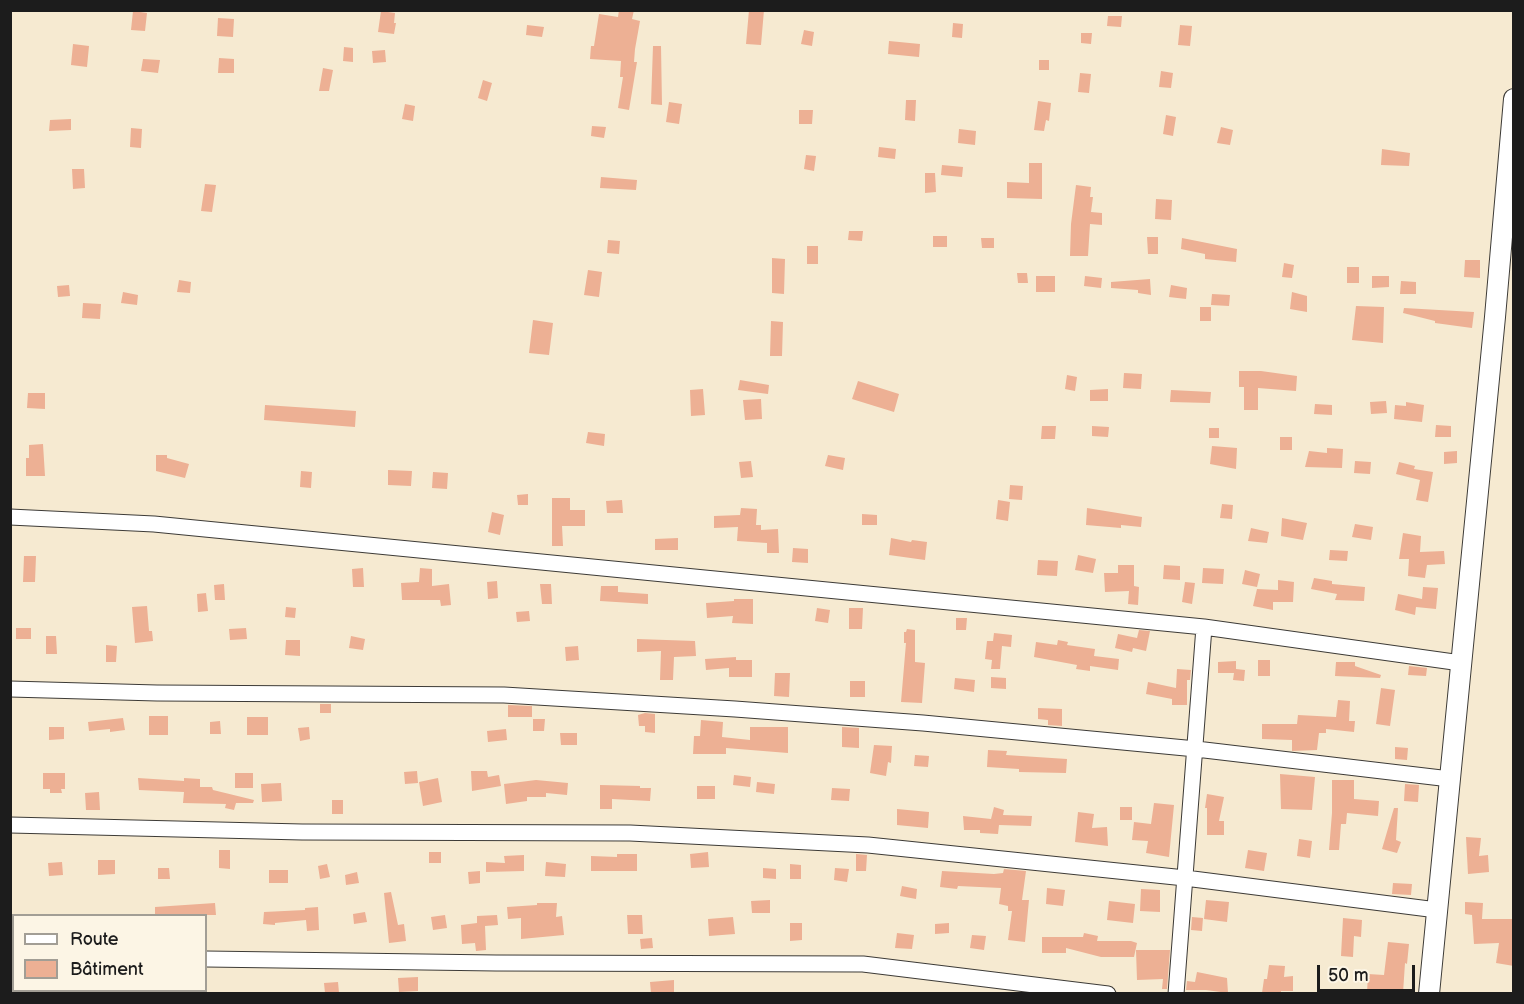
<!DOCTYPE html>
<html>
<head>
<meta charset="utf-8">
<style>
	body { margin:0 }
	#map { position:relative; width:1524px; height:1004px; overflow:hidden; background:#f6ead1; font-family:"Balsamiq Sans",sans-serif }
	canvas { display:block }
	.frame { position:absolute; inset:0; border:12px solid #1c1c1c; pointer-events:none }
	.legend { position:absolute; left:12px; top:914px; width:195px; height:78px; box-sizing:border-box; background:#fcf5e5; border:2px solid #a29e95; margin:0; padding:8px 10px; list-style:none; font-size:18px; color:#1c1c1c }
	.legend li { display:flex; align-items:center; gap:12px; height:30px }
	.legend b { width:30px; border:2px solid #a29e95 }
	.scale { position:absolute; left:1317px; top:965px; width:98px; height:27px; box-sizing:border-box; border:3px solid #1c1c1c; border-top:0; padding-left:8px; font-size:18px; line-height:21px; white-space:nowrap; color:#1c1c1c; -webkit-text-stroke:4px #fcf5e5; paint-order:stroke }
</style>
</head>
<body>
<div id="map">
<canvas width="1524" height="1004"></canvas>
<div class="frame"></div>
<ul class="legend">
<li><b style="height:8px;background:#fff"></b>Route</li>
<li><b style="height:16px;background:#edb094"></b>Bâtiment</li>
</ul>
<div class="scale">50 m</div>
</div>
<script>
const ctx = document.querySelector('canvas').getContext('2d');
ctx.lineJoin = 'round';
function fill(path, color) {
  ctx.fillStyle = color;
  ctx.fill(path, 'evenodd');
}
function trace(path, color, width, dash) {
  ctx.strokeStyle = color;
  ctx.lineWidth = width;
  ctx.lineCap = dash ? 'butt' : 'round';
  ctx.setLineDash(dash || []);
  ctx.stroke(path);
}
fill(new Path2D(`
	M619,10H634L632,19L640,21L635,49L634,62H637L629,110L618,108L623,77H620L621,61L590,59L591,46H594L599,14L618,17Z
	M749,10H764L761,45L746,44Z
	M133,11L147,13L145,31L131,30Z
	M381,11L395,13L394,23H396L394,34L378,32Z
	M1108,16H1122L1121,27L1107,26Z
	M218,18L234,19L233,37L217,36Z
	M953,23L963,24L962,38L952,37Z
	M527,25L544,27L542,37L526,35Z
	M1180,25L1192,26L1190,46L1178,45Z
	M804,30L814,32L812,46L801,44Z
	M1081,33H1092L1091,44L1081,43Z
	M889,41L920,44L919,57L888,54Z
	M73,44L89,46L87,67L71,65Z
	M653,46H661L662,105L651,104Z
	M344,47L353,48V62L343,61Z
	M385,50L386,62L373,63L372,51Z
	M219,58L234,59V73H218Z
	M143,59L160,60L158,73L141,71Z
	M1039,60H1049V70H1039Z
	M323,68L333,70L329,91H319Z
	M1161,71L1173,73L1171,88L1159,87Z
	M1080,73L1091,74L1089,93L1078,92Z
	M483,80L492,83L487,101L478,98Z
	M906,100H916L915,121L905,120Z
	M1038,101L1051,103L1049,121L1046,120L1044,131L1034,130Z
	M669,102L682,104L679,124L666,122Z
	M405,104L415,106L413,121L402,119Z
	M799,110H813L812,124H799Z
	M1166,115L1176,117L1173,136L1163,134Z
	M71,119V130L49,131L50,120Z
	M592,126L606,127L604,138L591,136Z
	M1221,127L1233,130L1230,145L1217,143Z
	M131,128L142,129L141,148L130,147Z
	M959,129L976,131L975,145L958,143Z
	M879,147L896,149L895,159L878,157Z
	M1382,149L1410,153L1409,166L1381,165Z
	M806,155L816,156L814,171L804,169Z
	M1029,163H1042V199L1007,198V182L1029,183Z
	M942,165L963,167L962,177L941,175Z
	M72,169H84L85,188L73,189Z
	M925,173H935L936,192L925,193Z
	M601,177L637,180L636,190L600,188Z
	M205,184L216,185L212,212L201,211Z
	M1076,185L1091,187L1090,197H1093L1091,212L1102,213V225L1090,224L1088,256H1070L1071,224Z
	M1156,199L1172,200L1171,220L1155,219Z
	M849,231H863L862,241L848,240Z
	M933,236H947V247H933Z
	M1147,237H1158V254H1148Z
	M981,238H994V248H982Z
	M1182,238L1237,249L1236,262L1205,259V254L1181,249Z
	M608,240L620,241L619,254L607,253Z
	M807,246H818V264H807Z
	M772,258L785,259L784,294L772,293Z
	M1465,260H1480V278L1464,277Z
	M1284,263L1294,265L1292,278L1282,277Z
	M1347,267H1359V283H1347Z
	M588,270L602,272L599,297L584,295Z
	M1017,273H1027L1028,283H1018Z
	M1036,276H1055V292H1036Z
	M1085,276L1102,278L1101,288L1084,286Z
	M1372,276H1389V287L1372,288Z
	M1150,279L1151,295L1138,293V290L1111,288V282Z
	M179,280L191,282L190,293L177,292Z
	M1401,281L1416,282V294H1400Z
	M69,285L70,296L58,297L57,286Z
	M1171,285L1187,288L1186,299L1169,297Z
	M123,292L138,295L137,305L121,303Z
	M1292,292L1307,296V312L1290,309Z
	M1212,294L1230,295L1229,306L1211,305Z
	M83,303L101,304L100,319L82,318Z
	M1356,306L1384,307L1383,343L1352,340Z
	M1200,307H1211V321H1200Z
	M1404,308L1474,312L1472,328L1435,323V321L1403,313Z
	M533,320L553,323L549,355L529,353Z
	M771,321L783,322L782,356H770Z
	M1239,371H1261L1297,376L1296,391L1258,388V410H1244V387H1239Z
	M1124,373L1142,374L1141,389L1123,388Z
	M1067,375L1077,377L1075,391L1065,389Z
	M740,380L769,385L768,394L738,390Z
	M858,381L899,394L894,412L852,399Z
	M703,389L705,415L691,416L690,390Z
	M1108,389V401H1090V390Z
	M1171,390L1211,392L1210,403L1170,402Z
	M28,393H45V409L27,408Z
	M761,399L762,419L745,420L743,400Z
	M1386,401L1387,413L1371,414L1370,402Z
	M1406,402L1424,405L1422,422L1394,419L1395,405L1406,406Z
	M1315,404L1332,405V415L1314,414Z
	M265,405L356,411L355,427L264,420Z
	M1436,425L1451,426V437H1435Z
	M1042,426H1056L1055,439H1041Z
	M1092,426L1109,427L1108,437L1092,436Z
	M1209,428H1219V438H1209Z
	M588,432L605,434L604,446L586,443Z
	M1280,437H1292V450H1280Z
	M43,444L45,476H26V458H29V445Z
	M1212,446L1237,448L1236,469L1210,464Z
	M1327,448L1343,449L1342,468L1305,467L1309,451L1327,453Z
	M1457,451V463L1444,464V452Z
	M156,455H167V458L189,464L185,478L156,471Z
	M828,455L845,458L843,470L825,466Z
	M751,461L753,477L741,478L739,462Z
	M1355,461L1371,462L1370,474L1354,473Z
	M1399,462L1415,466L1414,469L1433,472L1428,502L1416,500L1420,480L1396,474Z
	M388,470L412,471L411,486L388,485Z
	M301,471L312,472L311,488L300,487Z
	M433,472L448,473L447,489L432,488Z
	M1010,485L1023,486L1022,500L1009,499Z
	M528,494V505H518L517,495Z
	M552,498H570V510H585V526H562L563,546H552Z
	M622,500L623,513H607L606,501Z
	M998,500L1010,502L1008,521L996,519Z
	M1222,504L1233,505L1232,519L1220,518Z
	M741,508L757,509L756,525H761V530L778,529L779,553H767V543L737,541L738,527L714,528V516L740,515Z
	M1087,508L1142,517L1141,527L1121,525V528L1086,525Z
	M492,512L504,515L500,535L488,532Z
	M862,514L877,515V525H862Z
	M1282,518L1307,523L1303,540L1281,536Z
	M1355,524L1373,527L1371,540L1352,537Z
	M1251,528L1269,532L1267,543L1248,541Z
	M1403,533L1421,536L1420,552L1444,551L1445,564L1427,565L1425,578L1408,576L1409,559H1399Z
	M678,538V550H655V539Z
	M891,538L911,542L912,540L927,542L925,560L889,555Z
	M793,548L808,549V563L792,562Z
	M1330,550L1348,551L1347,561L1329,560Z
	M1078,555L1096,559L1093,573L1075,570Z
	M24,556H36L35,582H23Z
	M1038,560L1058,561L1057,576L1037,575Z
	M1118,565H1134V586L1139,587L1138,605L1128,604L1129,591L1105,592L1104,573H1118Z
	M1164,565L1180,566V580L1163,579Z
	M363,568L364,587H353L352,569Z
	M420,568L432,569V586L449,584L451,605L441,606L440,600H402L401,583L419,582Z
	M1203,568L1224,569L1223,584L1202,583Z
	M1245,570L1260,574L1257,587L1242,584Z
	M1314,578L1332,581V584L1365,587L1364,601L1335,600L1337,594L1311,589Z
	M1278,580L1294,582L1293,602H1273V610L1253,606L1257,589L1278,590Z
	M497,581L498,598L488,599L487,582Z
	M1185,582L1195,583L1192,604L1182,602Z
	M224,584L225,600H215L214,585Z
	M540,584H551L552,604H542Z
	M601,586H618V592L648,594V604L600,601Z
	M1423,587L1438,588L1436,609L1416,607L1415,615L1395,610L1398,594L1422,599Z
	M206,593L208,611L198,612L197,594Z
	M734,599H753V624L732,623L733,616L707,618L706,603L734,601Z
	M147,606L149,631H152L153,641L135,643L132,607Z
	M286,607L296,608L295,618L285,617Z
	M817,608L830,610L828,623L815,621Z
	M849,608H863L862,629H849Z
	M529,611L530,621L517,622L516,612Z
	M956,618H967L966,630H956Z
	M16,628H31V639H16Z
	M246,628L247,639L230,640L229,629Z
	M907,629L915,630V662L925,663L922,703L901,702L906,643H904V632H906Z
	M1139,630L1150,631L1146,651L1133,648L1132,652L1115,648L1118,634L1137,638Z
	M994,633L1012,635L1011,647L1002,646L1000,669H991L992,660L985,659L987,641H993Z
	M46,636H56L57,654H46Z
	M351,636L365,639L363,650L349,648Z
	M637,639L695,641L696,656L674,657L673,680H660L661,651L637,652Z
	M286,640H300V656L285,655Z
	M1058,640L1068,642L1067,645L1095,649L1094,656L1119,659L1118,670L1090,666V671L1076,669L1077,665L1034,657L1036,642L1057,645Z
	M106,645L117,646L116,662H106Z
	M578,646L579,660L566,661L565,647Z
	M736,657V660H752V677H729V668L706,670L705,659Z
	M1258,660H1270V676H1258Z
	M1236,661V669L1245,670L1244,681L1233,680L1234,673H1218V662Z
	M1336,662H1355V666L1381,675L1380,678L1335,676Z
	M1409,666L1427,668L1426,676L1408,675Z
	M1177,669L1191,670L1190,680H1187V705H1172V699L1146,694L1148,682L1176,688Z
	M775,673H790L789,697L774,696Z
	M991,677L1006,678V689L991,688Z
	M955,678L975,680L974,692L954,689Z
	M850,681H865V697H850Z
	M1381,688L1395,690L1390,726L1376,724Z
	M1338,700L1350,701L1349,721H1355L1354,732L1326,729V733H1319L1317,750L1292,751V740L1262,739V724H1297L1298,715L1336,717Z
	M320,704H331V713H320Z
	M508,705L532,706V717H508Z
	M1038,708L1062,709V726L1048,725V720L1038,719Z
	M645,713L655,714V733L645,732V726H639L638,715Z
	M149,716H168V735H149Z
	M247,717H268V735H247Z
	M123,718L125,730L110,732V729L89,731L88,722Z
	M533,719H545L544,731H533Z
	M701,720L723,722L722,737L750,740V727H788V753L726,748V754H693L694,736H700Z
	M220,721L221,734H210V722Z
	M49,727H64V739L49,740Z
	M309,727L310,739L300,741L298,728Z
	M842,727L859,728V748L842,747Z
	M506,729L507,740L488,742L487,731Z
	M560,733H577V745H561Z
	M874,745L892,746L891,763L888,762L886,776L870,773Z
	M1395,747L1408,748L1407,760L1395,759Z
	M988,750L1007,751L1006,755L1067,759L1066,773L1019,772V769L987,767Z
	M915,755L929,756L928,767L914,766Z
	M417,771L418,783L405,784L404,772Z
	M471,771H487L488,777L499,775L501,786L472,791Z
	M43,773H65V789H61L62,793H50V789H43Z
	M235,773H253V788H235Z
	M1280,774L1315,777L1312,810L1281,809Z
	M734,775L751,777L750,787L733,785Z
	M138,778L184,781V778L200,779V787H212L213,790L254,800L253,803H236L234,810L225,808L226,804L183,803L184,792L139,790Z
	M438,778L442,802L423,806L419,782Z
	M536,780L568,783L567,795L546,793V797H527V801L506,804L504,784Z
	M1332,780H1354V799L1379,801L1378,816L1347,813L1346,824H1341L1339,850H1329L1332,813Z
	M757,782L775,784L774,794L756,792Z
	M281,783L282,801L262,802L261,784Z
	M1405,784L1419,785L1418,802L1404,801Z
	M600,785L640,786V788H651L650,801L612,799V809H600Z
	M697,786H715V799H697Z
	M832,788L850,789L849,801L831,800Z
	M99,792L100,810H86L85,793Z
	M1207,794L1224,797L1219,821H1224V835H1207V808H1205Z
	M332,800H343V814H332Z
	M1154,803L1174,805L1169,857L1146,853L1148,841L1132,840L1134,822L1151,824Z
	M994,807L1004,810L1003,815L1032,816L1031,826L999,825L998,834L980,833V830H964L963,816L991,819Z
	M1120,807H1132V820H1120Z
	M1394,808H1398L1396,840L1401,842L1397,853L1382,849Z
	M897,809L929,812L928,828L897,825Z
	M1078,812L1094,814L1092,828L1107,827L1108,846L1075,842Z
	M1466,837L1481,838L1479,856L1488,855L1489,872L1468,874Z
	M1299,839L1312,841L1310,858L1297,856Z
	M219,850H230V869L219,868Z
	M1248,850L1267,853L1264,871L1245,868Z
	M429,852H441V863H429Z
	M708,852L709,867L691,868L690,854Z
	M617,854H637V871H591V856L617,857Z
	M856,854L867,855L866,871H856Z
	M524,855V871L486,872V862L505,863L504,856Z
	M98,860H115V874L98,875Z
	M62,862L63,875L49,876L48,863Z
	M546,862L566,864L565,877L545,876Z
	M327,864L330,877L320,879L318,866Z
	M790,864L801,865V879H790Z
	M158,868H169L170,879H158Z
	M763,868L776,869V879L763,878Z
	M835,868L849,869L847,882L834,880Z
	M1004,869L1026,871L1022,900H1029L1025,942L1008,940L1012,911H1008V906L999,904L1001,888L958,886L957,889L940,887L942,871L994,874L1003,873Z
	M269,870H288V883H269Z
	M480,871V883L469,884L468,872Z
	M357,872L359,883L346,885L345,875Z
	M1393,883L1412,884L1411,895L1392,894Z
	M902,886L917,889L916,899L900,896Z
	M1047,888L1065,890L1063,906L1046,904Z
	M1141,889L1160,890V912L1140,911Z
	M391,892L398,925L404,924L406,941L389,943L384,893Z
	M770,900V913H752L751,901Z
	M1206,900L1229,902L1227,922L1204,919Z
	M1109,901L1135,904L1133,923L1107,920Z
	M1465,902L1483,903L1482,919H1514V966L1496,963L1499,943L1474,944L1472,915L1465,914Z
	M215,903L216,915H155V907Z
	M537,903H557L556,917L562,916L564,935L521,939V918L508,919L507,907L537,905Z
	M318,907L319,930L307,931L306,920L275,923V925L263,924L264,912L305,910V908Z
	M365,912L367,922L354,924L353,914Z
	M445,915L447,928L433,930L431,917Z
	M497,915L498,925L485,926L486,950L476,951L475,943L462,944L461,925L477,923V916Z
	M627,915H642L643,934H628Z
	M733,917L735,934L709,936L708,919Z
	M1192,917L1203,918L1202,931L1191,930Z
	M1343,918L1362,920L1361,937L1354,936L1353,957L1341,956Z
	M790,923H802V940L790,941Z
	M949,923V933L935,934V924Z
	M897,933L914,935L912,949L895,948Z
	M1084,933L1098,936L1097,941H1131L1137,943L1134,957H1101L1066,948V953H1042V937H1083Z
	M972,935L986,936L984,950L970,948Z
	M652,938L653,948L641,949L640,939Z
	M1388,942L1409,944L1407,964L1405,963L1403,993H1367L1368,974L1384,975Z
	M1136,950H1170L1167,989H1162L1163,979L1137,980Z
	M1269,965L1285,966L1284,977L1293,976V991H1281V993H1262L1264,979H1267Z
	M1197,972L1227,978L1228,993L1206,990H1186L1187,981L1195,982Z
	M418,977V991L399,992L398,978Z
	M674,980V992L651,993L650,982Z
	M338,982L339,993H325L324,983Z`), '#edb094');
const minor = new Path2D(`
	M10,517L154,524L1204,627L1461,663
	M10,689L157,693L504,695L735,709L923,723L1196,749L1450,779
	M10,825L302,832L630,833L868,845L1185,878L1437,910
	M10,956H14
	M206,959L496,963L863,964L1108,994
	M1176,994L1204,627`);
const tertiary = new Path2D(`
	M1429,994L1495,317L1514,99`);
trace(minor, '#3d3b37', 17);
trace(tertiary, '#3d3b37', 22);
trace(minor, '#fff', 15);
trace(tertiary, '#fff', 20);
</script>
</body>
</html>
